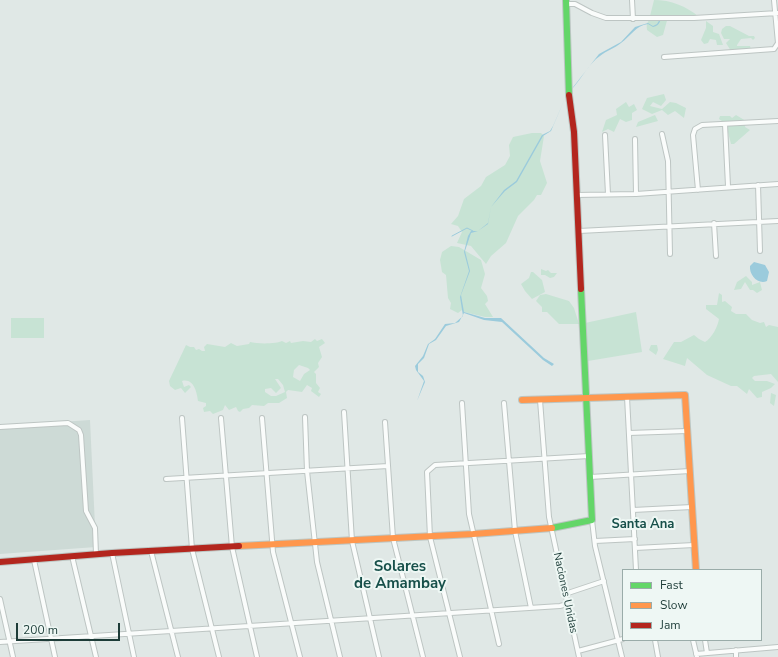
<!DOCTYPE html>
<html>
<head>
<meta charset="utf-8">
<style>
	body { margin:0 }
	#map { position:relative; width:778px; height:657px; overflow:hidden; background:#e0e8e6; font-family:"Nunito Sans",sans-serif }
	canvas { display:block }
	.legend { position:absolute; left:622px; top:569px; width:140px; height:72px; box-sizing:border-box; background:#eef7f4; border:1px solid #9aaca9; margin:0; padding:5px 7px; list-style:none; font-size:12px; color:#1d3c38 }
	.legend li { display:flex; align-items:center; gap:8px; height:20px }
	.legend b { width:20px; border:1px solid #9aaca9 }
	.scale { position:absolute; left:16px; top:623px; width:104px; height:18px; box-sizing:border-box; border:2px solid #1d3c38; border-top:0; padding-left:5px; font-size:12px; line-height:14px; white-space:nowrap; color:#1d3c38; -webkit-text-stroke:3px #eef7f4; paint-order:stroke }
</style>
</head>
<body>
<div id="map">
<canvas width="778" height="657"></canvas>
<ul class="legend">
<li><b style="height:5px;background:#63d668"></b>Fast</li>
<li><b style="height:5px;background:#ff974d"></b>Slow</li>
<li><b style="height:5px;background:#b3261e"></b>Jam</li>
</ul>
<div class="scale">200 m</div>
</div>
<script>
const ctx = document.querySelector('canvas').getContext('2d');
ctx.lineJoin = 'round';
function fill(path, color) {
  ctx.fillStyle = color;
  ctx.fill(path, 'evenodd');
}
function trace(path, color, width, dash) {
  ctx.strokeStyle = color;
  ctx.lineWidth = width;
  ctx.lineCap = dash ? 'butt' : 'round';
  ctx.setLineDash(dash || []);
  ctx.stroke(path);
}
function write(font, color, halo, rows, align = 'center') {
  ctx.font = font + ' "Nunito Sans",sans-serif';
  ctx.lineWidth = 4;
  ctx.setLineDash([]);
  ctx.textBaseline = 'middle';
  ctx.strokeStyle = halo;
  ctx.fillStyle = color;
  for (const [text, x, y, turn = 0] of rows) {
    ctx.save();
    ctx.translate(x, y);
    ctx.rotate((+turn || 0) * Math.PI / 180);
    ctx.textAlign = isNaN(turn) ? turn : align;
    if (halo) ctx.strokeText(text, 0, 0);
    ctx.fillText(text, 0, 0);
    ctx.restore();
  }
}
fill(new Path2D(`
	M90,420L96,547L0,554V426Z`), '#cddad6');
fill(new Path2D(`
	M654,0C671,0 686,6 699,17L681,15L668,17L663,35L657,37L647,30C646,23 648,19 655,17L650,16Z
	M706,21L713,26V32L719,34L723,45H717L716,40L710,39L708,43L704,44L701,40L706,28Z
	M726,26H730L749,36H754L755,38L753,40L751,38L741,39L737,45V46H750L751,49L731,51L726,43L730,39H724L721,33L722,29Z
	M664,94L666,100L661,106L653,102L650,106L662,109L670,102L676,103L686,108L684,118L675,111L668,115L662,110L652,114L642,109L647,98Z
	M626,102L629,107L634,104L637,110L632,113V120L626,122L620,119L614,132L608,129L602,132L606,120L617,115L616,109Z
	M655,115L658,121L636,127L638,122Z
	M736,115L746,121L745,127L750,130L734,144H731L726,124L719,119L720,116H730L732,118Z
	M532,133H541L544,136L540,161L547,183L541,195H537L534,200L518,216L506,243L491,256L486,264L471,246L457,243L462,232L458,226L451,224L458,216L464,199L481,186L486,177L505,165L510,156L509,145L513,137Z
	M451,246L459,247L481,260L485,274L481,288L487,296L488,301L485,304L493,317H485L464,312L462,310L458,313L450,309L451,303L448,298L446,275L442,272L440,260L442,252Z
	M541,269L546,271L548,270L551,273H557L554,277L550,278L545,275H541Z
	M531,272H533L542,280L545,292L532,299L525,291L521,284L529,278Z
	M746,276L752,282V285L760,282L762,290L757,293L753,290H750L745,282L741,289L734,290L737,282Z
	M719,293L722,295V302L725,301L732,307L731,311L736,314H746L752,320L760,323L764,322L766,327L769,325L778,327V382L771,374L754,376L752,378L755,381H767L775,384L771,388L762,392V397L757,398L749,389L747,394L737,386H731L707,375L687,358L685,366L663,359L674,342H681L694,335L699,339L705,342C712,338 718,326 719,319L706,309V305H717Z
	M546,294L569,301L574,308L579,324H559L547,312H542V307L536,301L540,295Z
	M636,312L642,352L588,361L585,323Z
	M11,318H44V338H11Z
	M315,339L317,341L322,339L325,343L319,347L322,357L318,363L319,367L314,372L316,374V383L320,388L318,392L321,394L319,397L311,391L312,388L307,385L302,392L288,390L286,392L287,398L279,403H268L264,406L252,405L249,408L243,409L240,412L238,411L236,407L229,410L225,405L223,410L213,414L210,411L204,412L203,408L206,406V403L198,401C197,393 194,378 182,381L184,387L189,385L191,387L185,393L181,388L175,390L170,386L169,381L186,345L190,347H194L196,350L199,349L202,351H205L204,347L207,344L225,347L231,343L237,346L249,344L250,342C257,344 277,344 282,341L286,343L290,341L291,343L303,341L311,342ZM299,365L308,368L310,370L304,374L300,381L293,377L294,370ZM275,379H278L283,385L285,392L276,396H271L265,392V389L271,388L276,393L281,388Z
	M651,345H657L658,350L656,355L649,350Z
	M771,393L776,395L774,406L770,403Z`), '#c7e3d4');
fill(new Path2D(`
	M660,19H661C659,24 658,26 653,27L648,24C635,26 631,36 621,43C615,48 606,51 600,56C589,63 581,80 570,91L599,54L621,42L635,27L648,23L653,26L657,24Z
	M567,94L551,131L543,136L517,182L505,191L491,207L488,224L478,231L471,233L465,251L470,271L461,295L464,312L485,318H501L544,358L554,364L552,366L543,360L502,322L484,320L464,313L459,322L446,326L436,340L429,344L424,358L418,364V372L423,376L425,382L417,401L424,381L416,370L415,366L423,356L428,344L435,339L445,324L455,323L463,316L460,297L469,271L464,252L468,236L471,231H478L488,223L491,207L504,190L516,181L542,135L550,131L553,126Z
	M754,262L765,265L769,272L767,281C758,285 749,275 750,266Z`), '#9bcbdc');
trace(new Path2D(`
	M452,236L467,228L473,231`), '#9bcbdc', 1);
const street = new Path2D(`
	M632,0L633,19
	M566,4H575L592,13L606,18H694L778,13
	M664,57L774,49L778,43L774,0
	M725,124L728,186
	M662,134L668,161L670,254
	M605,135L608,194
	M635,139L636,194
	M758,185L760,251
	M698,190L693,135L695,129L702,125L778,121
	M576,195L636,194L778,184
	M714,223L716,256
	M579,231L778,221
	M627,397L636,570
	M540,400L549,517L579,657
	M462,403L469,514L499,644
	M504,403L515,531L531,608
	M344,412L352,541L379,657
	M305,417L307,471L317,562L340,657
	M182,418L192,549L219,657
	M221,418L232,547L257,657
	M262,418L273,552L300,657
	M385,422L393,538L423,657
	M0,427L68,423L79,430L81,435L86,511L95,528L96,554
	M629,433L687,431
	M590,477L690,471
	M166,479L388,466
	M633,510L692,507
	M592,520L595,546L622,657
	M595,541L635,539
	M635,548L694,545
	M151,551L178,657
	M112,553L134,657
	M72,556L96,657
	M34,560L55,657
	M565,594L604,581
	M0,599L13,657
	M655,640L658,657
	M693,640L697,657
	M705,640L707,653
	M0,642L560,606L567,604
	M736,650V657
	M578,651L623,639
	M696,654L778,647
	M460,657L430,537L427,472L435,465L589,456`);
const fast = new Path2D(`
	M566,0L569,95
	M552,528L592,520L581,289`);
const slow = new Path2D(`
	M522,400L685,395L696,570
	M239,546L473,534L552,528`);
const jam = new Path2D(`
	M569,95L574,132L581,289
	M0,562L112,553L239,546`);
trace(street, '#bdc5c3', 6);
trace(fast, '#bcc6c3', 8);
trace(slow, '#bcc6c3', 8);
trace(jam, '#bcc6c3', 8);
trace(street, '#fafcfb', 4);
trace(fast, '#63d668', 6);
trace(slow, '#ff974d', 6);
trace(jam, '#b3261e', 6);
write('11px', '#1d3c38', '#eef7f4', [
	["Naciones Unidas",565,593,78]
]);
write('bold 13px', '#17504a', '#eef7f4', [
	["Santa Ana",643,525]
]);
write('bold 15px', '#17504a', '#eef7f4', [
	["Solares",400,567],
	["de Amambay",400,584]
]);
</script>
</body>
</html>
